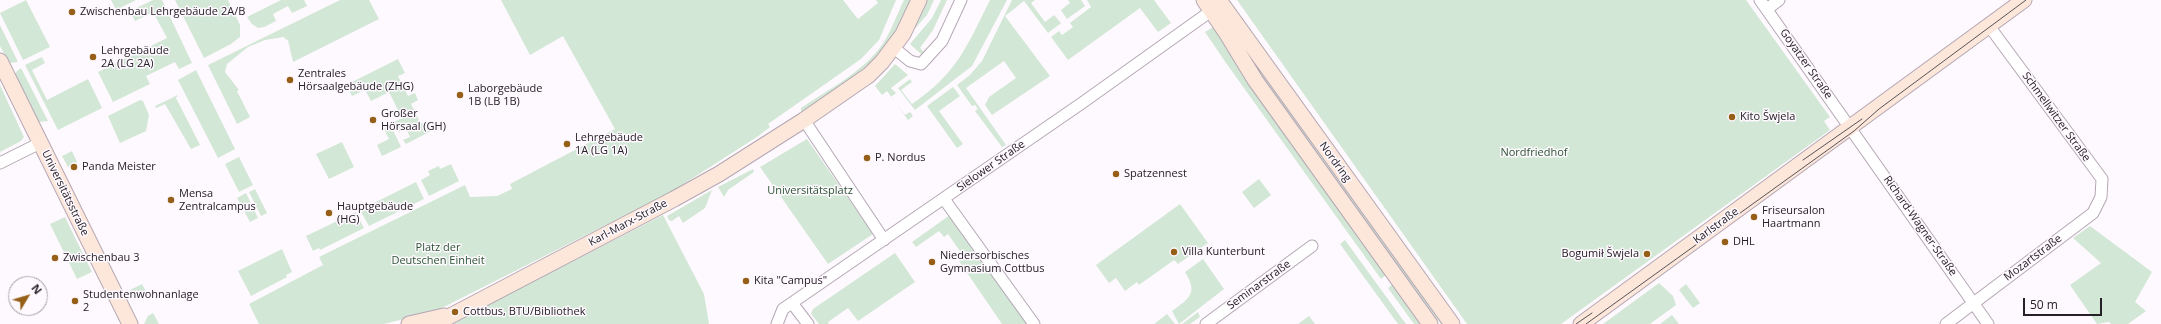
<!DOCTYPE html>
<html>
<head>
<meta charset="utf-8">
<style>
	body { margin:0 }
	#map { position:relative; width:2161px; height:324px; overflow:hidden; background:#fef9fe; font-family:"Open Sans",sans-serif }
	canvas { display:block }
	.north { position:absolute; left:8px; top:276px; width:40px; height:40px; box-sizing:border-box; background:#fef9fe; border:1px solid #a8a3a8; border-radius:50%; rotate:52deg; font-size:11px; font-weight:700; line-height:16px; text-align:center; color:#272127 }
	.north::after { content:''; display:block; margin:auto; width:14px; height:18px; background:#965f18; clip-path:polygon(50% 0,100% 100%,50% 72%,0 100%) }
	.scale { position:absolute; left:2023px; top:298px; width:79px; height:18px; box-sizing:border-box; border:2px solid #272127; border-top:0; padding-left:5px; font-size:12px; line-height:14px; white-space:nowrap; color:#272127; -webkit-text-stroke:3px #fef9fe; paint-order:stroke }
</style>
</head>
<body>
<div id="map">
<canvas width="2161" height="324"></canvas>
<div class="north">N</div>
<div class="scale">50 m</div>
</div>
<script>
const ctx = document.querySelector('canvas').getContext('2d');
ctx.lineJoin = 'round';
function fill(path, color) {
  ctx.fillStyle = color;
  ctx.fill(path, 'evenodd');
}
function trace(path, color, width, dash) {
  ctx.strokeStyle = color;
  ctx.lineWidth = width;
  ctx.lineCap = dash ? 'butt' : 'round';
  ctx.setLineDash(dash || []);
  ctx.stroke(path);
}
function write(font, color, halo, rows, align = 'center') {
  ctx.font = font + ' "Open Sans",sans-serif';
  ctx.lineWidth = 3;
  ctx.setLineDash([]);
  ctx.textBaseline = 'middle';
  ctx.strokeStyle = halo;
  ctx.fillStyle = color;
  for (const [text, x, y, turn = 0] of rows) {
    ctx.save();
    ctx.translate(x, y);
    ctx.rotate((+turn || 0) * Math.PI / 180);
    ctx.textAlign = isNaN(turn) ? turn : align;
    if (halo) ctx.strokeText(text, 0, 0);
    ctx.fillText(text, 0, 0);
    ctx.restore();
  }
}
fill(new Path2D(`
	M26,0L50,47L23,60L0,13Z
	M111,0H136L116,10Z
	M153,0H162L192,63L179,69L175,62L146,76L150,84L113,102L98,72L167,38L153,12L135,21L130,11Z
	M175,0H228L240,25V37L231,44L204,58Z
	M281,0H304L307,6L292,13L288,6L273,14L276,21L264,27L258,28L252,24L247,17Z
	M340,0H369L379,19L293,62L288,40L285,39L284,37L265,40L248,47L227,64L225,72L239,90L237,91L250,117L237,124L208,65Z
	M501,0H843L858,19L878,3L876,0H896L879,40L861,59L768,124L770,127L757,137L671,192L436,311L384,324H259L249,304L323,265L319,257L465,185L470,197L497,196L512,189L510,184L615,129L563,36L530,55Z
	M904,0H910C907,8 905,19 901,26C877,65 838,88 801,113V108C829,89 865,71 884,42C892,29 897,14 904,0Z
	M927,0H934L927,15L911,33Z
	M941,0H947L933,30L920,48L925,53L921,54L910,44L932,18Z
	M990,0H1007L972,66L915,110L898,88L910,79L912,82L901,90L912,104C957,73 966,48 990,0Z
	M1012,0H1035L1031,3L1045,22L1054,15L1061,23L1048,33L1024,1L1005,16L1050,76L992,115L985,105L989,97L1016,78L1004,61L966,88L1006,145L1002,147L975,111L978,109L975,105L972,106L957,85L970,75L982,61Z
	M1068,0H1081L1085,6L1067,19L1061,10L1070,3Z
	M1087,0H1154L1171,23L1158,32L1140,8L1068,60L1051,37L1059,31L1062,35L1073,27L1070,23L1091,7Z
	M1214,0L1446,324H1441L1413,287L1404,278L1262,82Z
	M1237,0H1746L1830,117L1824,121L1830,130L1561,324H1467Z
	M0,25L18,62L9,63L0,46Z
	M1213,27H1215L1386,275L1381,279L1226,63L1205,32Z
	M42,57L45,63L32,70L47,100L88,79L102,108L58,130L25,65Z
	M398,59L405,73L398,76L408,96L415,93L418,100L411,104L421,124L428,121L433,130L406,144L403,140L410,137L406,129L399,132L394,122L402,118L389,92L371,101L365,90L352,96L346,85Z
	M895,64L908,75L891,88L896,93L891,97L905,115L910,112L913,116L908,120L887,91L882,95L875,86Z
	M21,68L48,121L39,122L15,75L17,71Z
	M196,70L235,149L218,158L178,80Z
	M0,85L24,137L21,141L0,152Z
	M953,87L960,96L939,111L963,144L957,148L927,106Z
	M178,95L176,98L200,145L191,149L165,104L156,108L155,106Z
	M140,100L143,101L149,115L146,131L120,143L108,116Z
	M390,124L401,147L382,156L377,145L389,139L383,127Z
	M807,139L873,234L828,264L760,167Z
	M342,142L354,167L329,179L316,154Z
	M72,151L77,162L68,167L62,156Z
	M239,157L253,185L239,192L225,164Z
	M451,164L459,181L429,196L421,180L430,175L428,171L439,166L440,169Z
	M753,169L754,172L728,190L724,197L718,187Z
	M1259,179L1271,195L1254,208L1242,192Z
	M416,182L424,199L369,226L360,210Z
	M255,189L267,213L261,216L249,192Z
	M712,190L705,208L683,223L679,216L672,221L669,220L667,216Z
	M246,193L258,218L250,222L237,198Z
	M1180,204L1208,243L1178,264L1174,260L1139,285L1137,282L1125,291L1116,278L1109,283L1096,265Z
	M356,212L364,228L320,250L319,248L313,251L306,236Z
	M663,215L704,294L709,324H454L480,309Z
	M950,215L1027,324H1002L959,261L964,257L948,234L944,237L939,231L916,247L912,242Z
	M65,217L92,272L77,279L50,224Z
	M2090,226L2152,272L2135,302L2146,311L2128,324H2111L2109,322L2097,324L2070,285L2101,263L2073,238Z
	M1345,240L1406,324H1398L1340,244Z
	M282,249L292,272L286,275L287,277L251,296L238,271Z
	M895,253L915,282L858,321L848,308L828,322L829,324H819L811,314L813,309Z
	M1203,259L1224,289L1179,324L1172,311C1190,298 1198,293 1185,272Z
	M1659,283L1673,296L1676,305L1650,324H1603Z
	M142,284L147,293L134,300L130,290Z
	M1393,284L1421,324H1414L1388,288Z
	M1686,284L1700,303L1693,308L1679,290Z
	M1198,312L1200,317L1190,324H1182Z
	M153,313L159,324H144L148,316Z
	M1167,314L1175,324H1154Z
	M1672,315L1679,324H1660Z
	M1309,316L1315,324H1298Z`), '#d2e7d5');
const street = new Path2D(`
	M1760,0L1988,324
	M1767,9L1779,0
	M894,48L910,61L921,64L942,41L961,0
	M804,120L884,240
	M0,163L40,143
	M944,199L1034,324
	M792,303L808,324
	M777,324L783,309L1082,103L1211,11
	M1206,324L1312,246
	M1946,324L2093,213L2101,197L2102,179L1989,26`);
const secondary = new Path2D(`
	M1204,0L1227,34L1255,80L1430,324
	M1219,0L1452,324
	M0,61L130,324
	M409,324L444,316
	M435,324L674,199L719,174L804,120L869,75L882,62L903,34L919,0
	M1581,324L2024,0`);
trace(street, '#b4a7b4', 13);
trace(secondary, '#b4a7b4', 17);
trace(street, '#fff', 11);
trace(secondary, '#fce7da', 15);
trace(new Path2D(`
	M1803,160L1862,119
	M1576,324L1592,313
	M1586,324L1854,131L1879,109L2026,0`), '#595359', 1);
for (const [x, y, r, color] of [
	[72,12,4,"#965f18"],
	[93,57,4,"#965f18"],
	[290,80,4,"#965f18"],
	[460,95,4,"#965f18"],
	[1732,117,4,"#965f18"],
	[373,120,4,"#965f18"],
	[567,144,4,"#965f18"],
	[867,158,4,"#965f18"],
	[74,167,4,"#965f18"],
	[1116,174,4,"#965f18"],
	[171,200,4,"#965f18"],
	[329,213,4,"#965f18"],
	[1754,217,4,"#965f18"],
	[1725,242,4,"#965f18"],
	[1174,252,4,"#965f18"],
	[1647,254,4,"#965f18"],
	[55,258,4,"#965f18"],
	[932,262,4,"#965f18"],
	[746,281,4,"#965f18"],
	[75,301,4,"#965f18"],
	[455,312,4,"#965f18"]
]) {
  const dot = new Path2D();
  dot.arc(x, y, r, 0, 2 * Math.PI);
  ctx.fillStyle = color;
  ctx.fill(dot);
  trace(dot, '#fef9fe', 1.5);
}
write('11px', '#272127', '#fef9fe', [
	["Zwischenbau Lehrgebäude 2A/B",80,12],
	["Lehrgebäude",101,51],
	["2A (LG 2A)",101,64],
	["Zentrales",298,74],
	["Hörsaalgebäude (ZHG)",298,87],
	["Laborgebäude",468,89],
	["1B (LB 1B)",468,102],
	["Großer",381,114],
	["Hörsaal (GH)",381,127],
	["Kito Šwjela",1740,117],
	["Lehrgebäude",575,138],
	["1A (LG 1A)",575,151],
	["P. Nordus",875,158],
	["Panda Meister",82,167],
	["Spatzennest",1124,174],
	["Mensa",179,194],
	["Zentralcampus",179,207],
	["Hauptgebäude",337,207],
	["(HG)",337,220],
	["Friseursalon",1762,211],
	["Haartmann",1762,224],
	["DHL",1733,242],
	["Villa Kunterbunt",1182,252],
	["Bogumił Šwjela",1639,254,"right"],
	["Niedersorbisches",940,256],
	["Gymnasium Cottbus",940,269],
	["Zwischenbau 3",63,258],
	["Kita \"Campus\"",754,281],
	["Studentenwohnanlage",83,295],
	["2",83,308],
	["Cottbus, BTU/Bibliothek",463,312]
], 'left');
write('11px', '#272127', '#fef9fe', [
	["Goyatzer Straße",1806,64,55],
	["Schmellwitzer Straße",2056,117,54],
	["Nordring",1335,162,54],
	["Sielower Straße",991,166,-35],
	["Universitätsstraße",65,193,64],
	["Karl-Marx-Straße",628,223,-28],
	["Karlstraße",1716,226,-36],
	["Richard-Wagner-Straße",1920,226,55],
	["Mozartstraße",2033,258,-37],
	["Seminarstraße",1259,285,-36]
]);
write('11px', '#2a5333', '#fef9fe', [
	["Nordfriedhof",1534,153],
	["Universitätsplatz",810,191],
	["Platz der",438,248],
	["Deutschen Einheit",438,261]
]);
</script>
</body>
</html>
